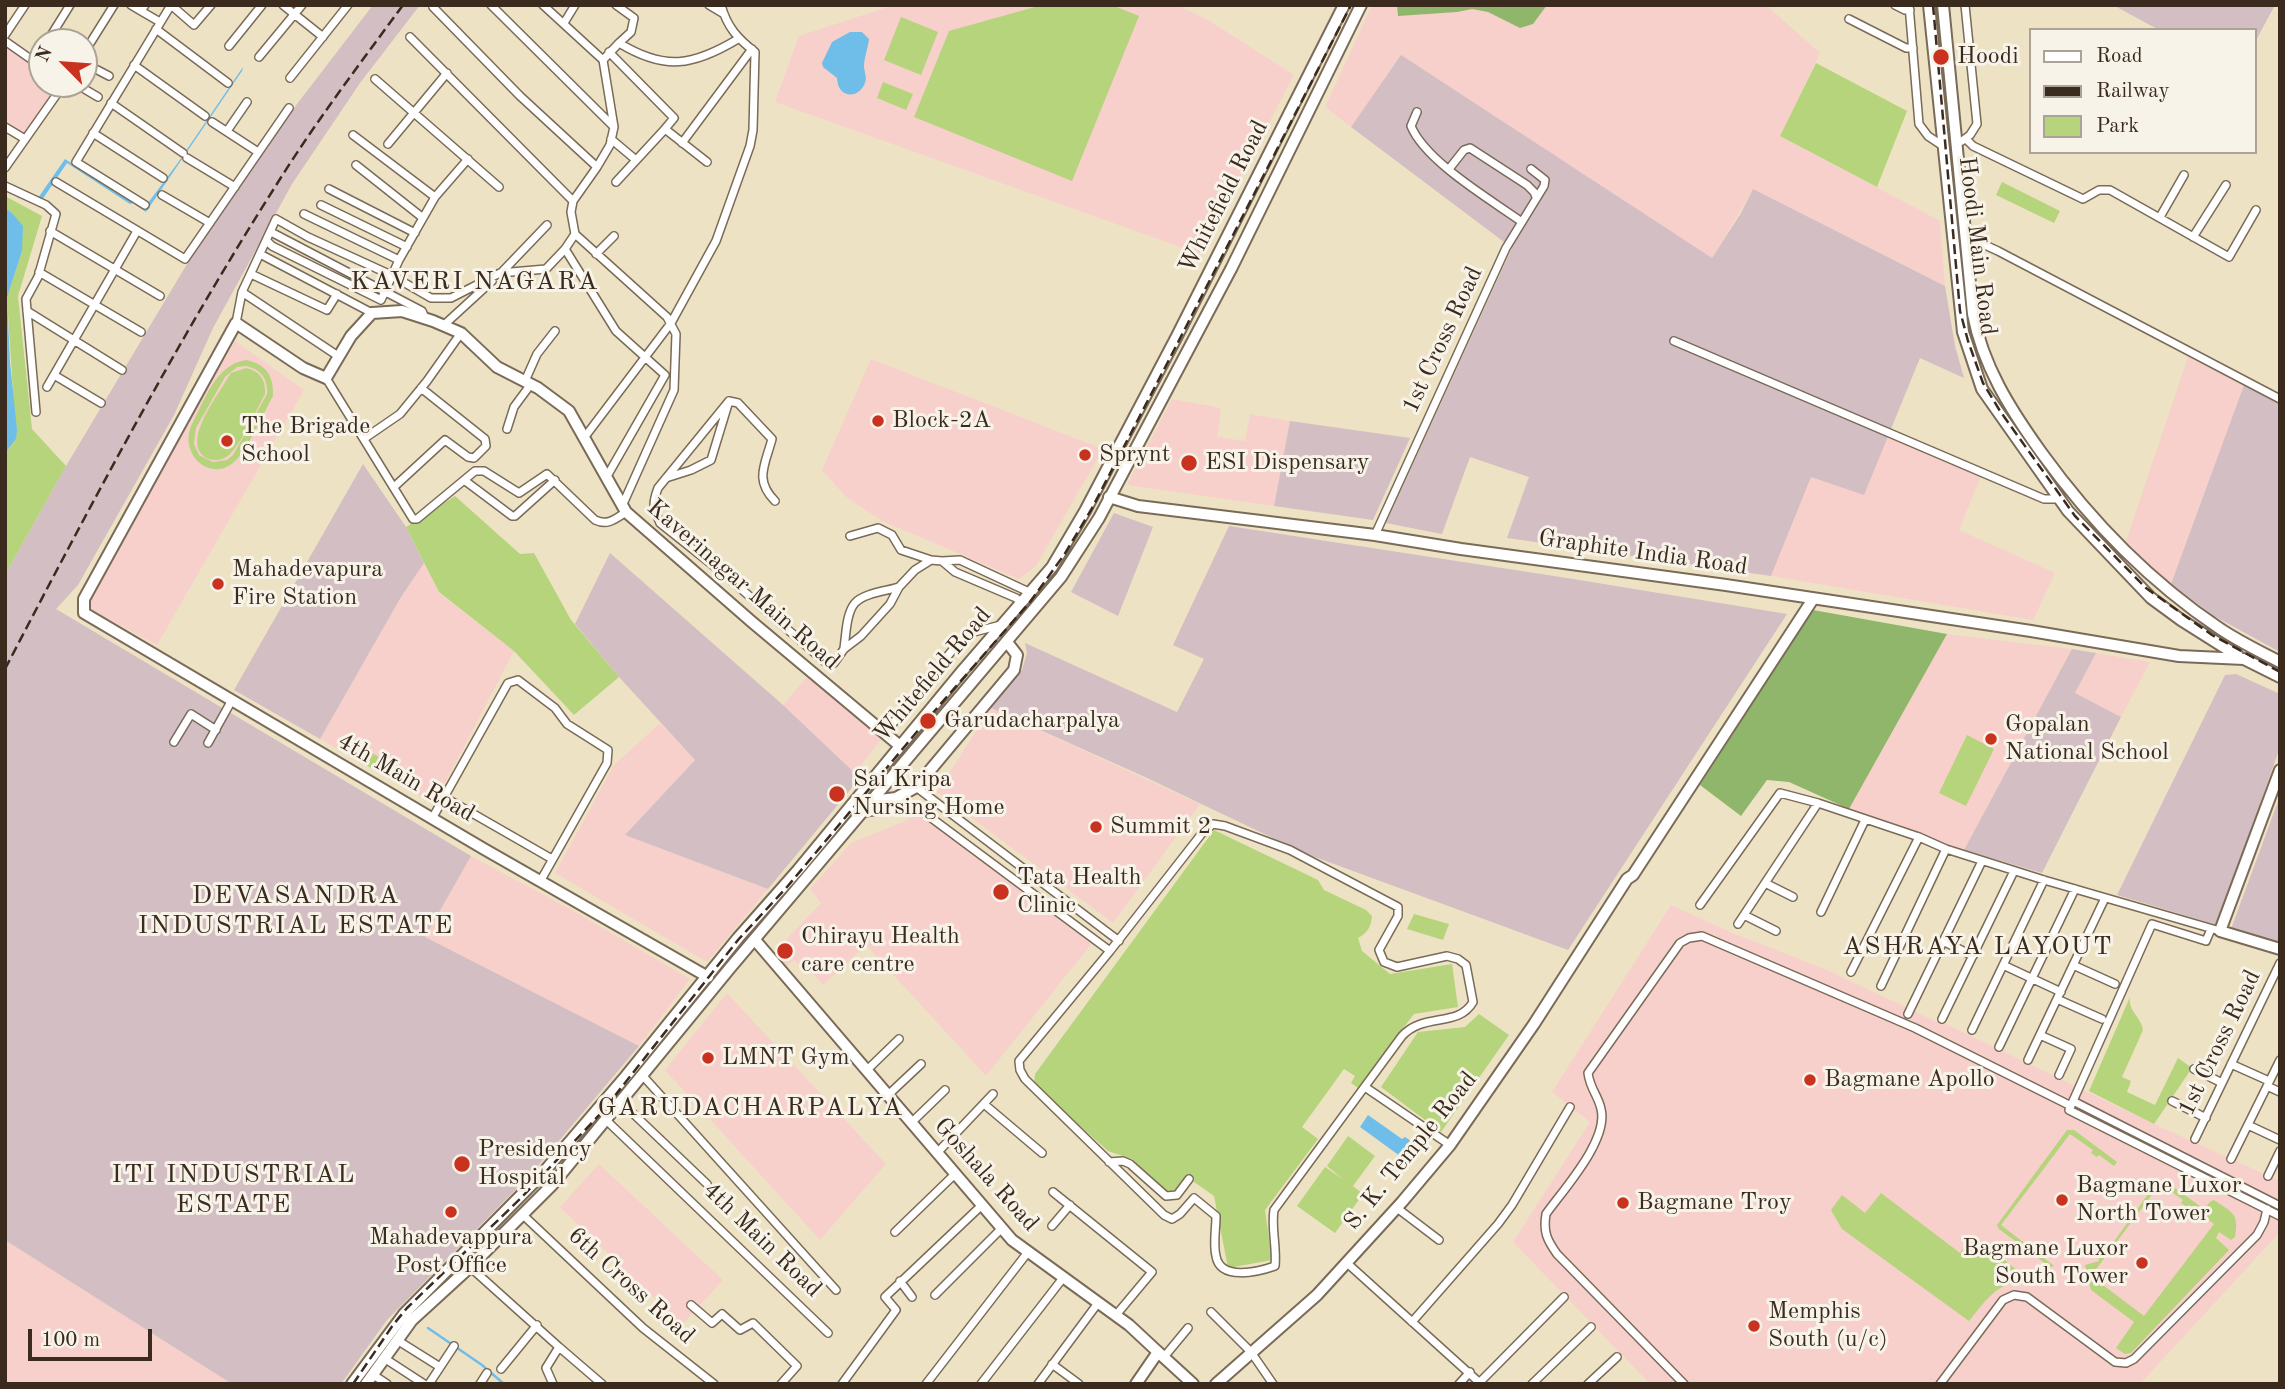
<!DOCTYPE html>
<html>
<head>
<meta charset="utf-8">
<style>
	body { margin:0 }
	#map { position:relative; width:2285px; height:1389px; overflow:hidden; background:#eee2c4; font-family:"Old Standard TT",serif }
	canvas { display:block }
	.frame { position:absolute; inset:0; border:7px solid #3b2a1e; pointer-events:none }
	.legend { position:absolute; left:2029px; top:28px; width:228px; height:126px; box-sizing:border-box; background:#f7f3e8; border:2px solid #aca397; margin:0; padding:9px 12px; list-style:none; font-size:21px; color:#3b2a1e }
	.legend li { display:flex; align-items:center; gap:14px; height:35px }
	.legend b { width:35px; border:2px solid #aca397 }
	.north { position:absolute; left:28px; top:28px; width:70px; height:70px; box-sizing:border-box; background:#f7f3e8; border:2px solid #aca397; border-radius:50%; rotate:295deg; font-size:19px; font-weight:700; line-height:28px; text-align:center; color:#3b2a1e }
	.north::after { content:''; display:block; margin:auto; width:24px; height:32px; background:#c8321e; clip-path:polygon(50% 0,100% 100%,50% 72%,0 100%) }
	.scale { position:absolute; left:28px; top:1329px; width:124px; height:32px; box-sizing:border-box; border:4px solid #3b2a1e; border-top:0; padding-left:9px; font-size:21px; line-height:24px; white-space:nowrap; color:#3b2a1e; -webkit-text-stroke:5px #f7f3e8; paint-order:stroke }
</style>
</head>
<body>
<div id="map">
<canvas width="2285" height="1389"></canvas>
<div class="frame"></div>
<ul class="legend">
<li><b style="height:9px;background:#fff"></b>Road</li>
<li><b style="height:9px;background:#3b2a1e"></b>Railway</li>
<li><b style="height:19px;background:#b5d47b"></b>Park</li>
</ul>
<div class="north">N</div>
<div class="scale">100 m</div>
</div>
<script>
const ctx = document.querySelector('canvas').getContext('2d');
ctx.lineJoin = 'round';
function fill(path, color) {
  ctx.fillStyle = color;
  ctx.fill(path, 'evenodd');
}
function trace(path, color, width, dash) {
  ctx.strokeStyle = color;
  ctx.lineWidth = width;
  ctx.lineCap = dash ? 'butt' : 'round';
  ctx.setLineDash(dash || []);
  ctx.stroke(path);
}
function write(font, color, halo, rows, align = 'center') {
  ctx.font = font + ' "Old Standard TT",serif';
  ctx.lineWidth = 6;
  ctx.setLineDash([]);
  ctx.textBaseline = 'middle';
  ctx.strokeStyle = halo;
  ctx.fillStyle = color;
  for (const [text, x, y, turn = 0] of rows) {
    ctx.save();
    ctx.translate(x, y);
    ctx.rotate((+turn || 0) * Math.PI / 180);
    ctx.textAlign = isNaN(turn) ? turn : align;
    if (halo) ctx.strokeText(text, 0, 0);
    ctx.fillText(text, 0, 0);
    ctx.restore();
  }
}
fill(new Path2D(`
	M894,5H1177L1208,20L1294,75L1200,254L775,102L799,36Z
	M1372,5H1766L1820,53L1780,136L1940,221L1945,286L1753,189L1712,259L1401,56L1351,127L1325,107Z
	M5,45L42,70V84H58L23,136L5,124Z
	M235,341L304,390L157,645L92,610L90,604L91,594Z
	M2188,357L2244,385L2171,584L2147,563L2126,541Z
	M871,359L1103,449L1036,566L1019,579L882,521L845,496L822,470Z
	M1172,399L1221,408L1217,437L1245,441L1250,414L1290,421L1274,506L1127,485Z
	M1888,435L1981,476L1959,530L2055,573L2033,620L1771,576L1811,477Z
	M424,563L439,593L514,651L434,804L320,739L401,597Z
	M1947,634L2072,649L1964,850L1849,809Z
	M2096,653L2150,662L2121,717L2075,693Z
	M807,677L883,737L861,765L866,771L860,778L783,705Z
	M991,708L1200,804L1113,923L937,792Z
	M660,723L695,760L626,835L768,889L707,962L555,873L614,765Z
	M918,814L1092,943L986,1076L866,945L823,985L809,970L806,973L794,960L787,966L783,963L793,953L783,943L821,903L810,889L851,843L905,821Z
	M471,856L570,909L690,979L639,1046L425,937Z
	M1671,905L1730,932L1827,970L1937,1022L1944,1023L2154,1124L2280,1181V1232L2140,1384H1650L1513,1242L1590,1122L1552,1092Z
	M727,993L886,1164L820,1240L665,1070Z
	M599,1164L723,1280L682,1325L560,1207Z
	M5,1240L232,1384H5Z`), '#f7d0cc');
fill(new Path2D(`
	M373,5H420L360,83L292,184L213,328L174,415L78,585L56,609L471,856L425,937L639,1046L531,1174L387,1320L341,1384H232L5,1240V575L66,466L187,264L297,104Z
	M2113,5H2275L2255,42V30H2159Z
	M1401,55L1712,258L1741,213L1753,189L1945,286L1955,346L1964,378L1920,358L1864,495L1811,477L1771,576L1507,538L1529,477L1470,457L1442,534L1386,523L1512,248L1351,127Z
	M2244,385L2280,402V652L2214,616L2171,584Z
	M1290,421L1410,438L1373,520L1274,506Z
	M363,464L406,527L424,563L401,597L320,739L234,690Z
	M1114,513L1153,527L1118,616L1071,592Z
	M1229,526L1567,578L1787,614L1568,950L1304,853L1145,777L991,708L1022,670L1027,653L1025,643L1177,712L1204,659L1173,645Z
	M610,553L783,705L860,778L768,889L625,835L695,760L619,677L575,624Z
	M2072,649L2096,653L2075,693L2121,717L2042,873L1964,850Z
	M2236,674L2280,694V747L2217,925L2117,895L2225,675Z
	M2280,796V944L2231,929Z`), '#d2bec3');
fill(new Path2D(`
	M1042,5H1112L1139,16L1072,181L914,117L949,31Z
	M901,17L938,32L921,75L884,60Z
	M1816,63L1907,111L1877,187L1780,136Z
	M883,82L913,94L906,110L877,98Z
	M2002,182L2060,211L2054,223L1996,195Z
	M5,196L42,216L18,296L32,429L66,466L5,575V453L16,439L7,298L22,251L11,212L5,208Z
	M246,360C266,364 274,376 273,396C263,414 250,445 237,459C214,485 179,457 191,426C204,401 216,364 246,360ZM246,366C261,369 268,379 267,394L233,455L227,460L213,462L199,455L194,444L196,428L225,377L237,367Z
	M246,368C259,371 266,379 265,394C257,409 241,444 229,455C223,460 216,461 209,459C178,446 217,397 227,379L231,373Z
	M455,496L520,554L534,553L571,620L619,677L574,715L514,651L439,592L406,527Z
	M1967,735L1994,749L1966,806L1939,793Z
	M357,744L411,776L404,787L350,756Z
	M1214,830L1318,880L1324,890L1366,910L1372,916C1371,926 1368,933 1358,938L1362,951L1390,974L1452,964L1458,1007L1414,1014L1358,1088L1351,1083L1355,1076L1344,1069L1302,1127L1318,1139L1265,1210L1272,1260L1228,1268L1214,1196L1187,1177L1177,1189L1170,1191L1163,1189L1132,1159L1108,1151L1034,1085L1035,1074Z
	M1414,914L1449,924L1443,940L1407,929Z
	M2130,997C2128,1012 2141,1016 2143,1030L2122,1077L2131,1081L2127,1092L2155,1105L2178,1058L2192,1068L2154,1124L2089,1091Z
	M1479,1014L1509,1035L1441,1132L1381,1087L1418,1032L1465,1027Z
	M2067,1130H2074L2117,1162L2114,1166L2099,1155L2097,1157L2091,1153L2093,1150L2070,1134L2001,1225L2054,1266L2050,1267L1999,1229L1997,1225Z
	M1348,1136L1375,1156L1353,1186L1363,1194L1335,1233L1297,1206L1325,1167L1344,1180L1327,1166Z
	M2163,1181L2168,1183L2166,1187L2160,1184L2091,1276L2144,1316L2214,1224L2189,1205L2187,1207L2181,1203L2183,1200L2169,1190L2172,1186L2204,1209L2210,1202L2214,1200C2233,1213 2239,1213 2235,1237L2231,1240L2219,1232L2216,1238L2229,1250L2131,1353L2125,1354L2116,1348L2134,1322L2091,1290L2085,1265L2099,1261L2097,1247L2109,1244L2110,1247L2156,1183Z
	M1881,1193L1960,1253L1973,1235L2027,1278L2024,1282C1996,1282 1985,1302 1969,1321L1842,1229L1831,1210L1842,1195L1865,1213Z`), '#b5d47b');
fill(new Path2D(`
	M1397,5H1547L1533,24L1520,28L1488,12L1472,9L1457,12L1398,16Z
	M1813,610L1947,634L1849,809L1789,782L1767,780L1741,816L1700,785Z`), '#90b66b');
fill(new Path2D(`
	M850,32H862L869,39C868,48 864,58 864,67C864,68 866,77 866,78C864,98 838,102 837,78L823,67L822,63L832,42Z
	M243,67L242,71L146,212L133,203L130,204L67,163L42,200L38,198L65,159L130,201L131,199L145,207L177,164Z
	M5,208L11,212L23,226L22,251L7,298L10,362L17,430L16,439L5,453Z
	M1368,1115L1402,1139L1405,1137L1411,1141L1400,1156L1360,1127Z`), '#6fbde9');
trace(new Path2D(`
	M428,1328L482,1365L504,1384`), '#6fbde9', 2.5);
const street = new Path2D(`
	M131,5L141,11L145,5
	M283,5L323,37
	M491,5L613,126
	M543,5L603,60
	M616,5L634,18L631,32L619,43
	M709,5L724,14
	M1895,5L1905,10H1910
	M1909,5L1919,124L1928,136L1943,146
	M433,7L520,96L597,167
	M141,11L160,22
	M1849,19L1906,48H1913
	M564,23L575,5
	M156,29L228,83
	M5,35L25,5
	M410,37L573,201
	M5,41L42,67
	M47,42L70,5
	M229,46L262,5
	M609,52L674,118L664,130
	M84,53L114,5
	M259,57L302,5
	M35,62L42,50
	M84,63L109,76
	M134,65L205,116
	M290,78L348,5
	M375,79L499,187
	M76,84L98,97
	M111,103L183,153
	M1417,112L1411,126C1425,161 1491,200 1522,222
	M212,122L258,152
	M5,127L25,139
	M227,131L247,102
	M93,133L163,178
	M353,135L435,197
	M611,139L636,160
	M1966,139L1973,146L2083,199L2099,190H2110L2229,257L2256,210
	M1962,141L1970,135L1977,124L1965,5
	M682,143L752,49
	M388,144L447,73
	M187,158L235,187
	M356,165L423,218
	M5,168L64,84
	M1449,169L1464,150L1470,148L1527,185L1534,192L1536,197
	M56,182L185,259L289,108
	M616,182L665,129L707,162
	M5,186L46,205L56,214L38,277L26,299L36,412
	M329,189L415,233
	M162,195L210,223
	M145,205L76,162L171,5L194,25L211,5
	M321,205L407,247
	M304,214L399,260
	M2160,217L2184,175
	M50,231L160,296
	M271,232L422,311L425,318
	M2193,237L2226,185
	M1965,239L1974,240L1998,251L2280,399
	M267,241L272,246L381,300L399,260L435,197L468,159
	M565,249L616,331L665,375L606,478
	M260,254L372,313
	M596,254L614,236
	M39,272L141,332
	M501,273L547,225
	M251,274L327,310L337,294
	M242,292L338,356
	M27,311L122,370
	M236,323L242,292L276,219L308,237L391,275L431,298H451L500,273L546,269L565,249L575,234
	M444,325L492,281
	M1674,341L2044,499H2060
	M54,375L101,403
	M326,378L413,519H417L475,471H484L519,493L547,474L595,520C608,526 615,519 626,512
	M525,381L537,354L555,331
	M47,387L137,231
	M729,401L658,488C652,504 653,507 660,523L724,574L825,662L834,663L844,649L861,636L890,604L899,587L915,570L931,560L942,561
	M729,401L738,403L772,439C765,465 754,480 775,501
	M507,429L514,407L531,384
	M365,438L400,414L427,381L461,333
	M584,438L671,323L716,241L750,146L753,130L755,52C738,39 727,27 721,5
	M666,478L691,470L711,460L729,401
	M464,480L512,516H515L555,480
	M394,487L445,440L468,457L474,458L486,446L485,439L421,388
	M623,504L674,390L676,334L667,317L575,234L571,212L573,201L597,167L610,145L614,127L603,60L619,43C665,71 693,66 738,39
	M1375,535L1506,248L1544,186L1545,180L1531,169
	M850,536L878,528L892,535L901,550L931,560
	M1022,603L1016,598L955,572L942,561L960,560L1031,593
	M844,648C846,636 846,613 855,603C864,593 887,591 899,587
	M885,733L955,647L970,633L1001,625
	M174,742L191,714L216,730
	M208,743L232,700
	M916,787L1119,941
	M444,797L552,859
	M862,813L910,807L922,811L1110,951
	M433,817L508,683L518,680L555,708L567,724L608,750L607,763L541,880
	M1213,824L1225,826L1290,850L1398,907V916L1379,950L1384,962L1397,967L1447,956L1458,959L1466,965L1473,1002C1458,1028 1424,1012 1402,1036L1274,1210C1271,1229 1277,1246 1275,1266C1258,1272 1220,1281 1216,1256C1213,1244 1216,1229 1216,1216L1194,1198L1180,1214L1172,1219L1164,1215L1025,1079L1020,1070L1019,1061L1110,951L1203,832Z
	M1765,883L1793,897
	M1700,905L1780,793L1818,803L1919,837L1946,849L2044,880L2220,931
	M1821,912L1865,820
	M1744,915L1776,931
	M1738,924L1818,803
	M2211,929L2206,941L2152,924L2069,1110L2280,1216
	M1943,941L1973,956
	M2003,965L2061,992
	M2073,965L2115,984
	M1851,972L1919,837
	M1881,986L1946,849
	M2057,999L2102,1019
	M1908,1014L1982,861
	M1942,1019L2014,871
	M1972,1030L2044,880
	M2040,1035L2071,1049L2059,1075
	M1999,1047L2075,889
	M2028,1060L2105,898
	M2231,1064L2269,1081
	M2194,1069L2222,1083
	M867,1070L899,1039
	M643,1076L836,1290
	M2267,1086L2280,1092
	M1365,1087L1450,1145
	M887,1096L921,1064
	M2073,1101L2280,1206
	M2172,1101L2206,1118
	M621,1102L707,1184
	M984,1104L1042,1153
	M606,1120L828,1333
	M911,1123L945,1090
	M2248,1125L2280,1140
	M2195,1139L2280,963
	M937,1153L993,1094
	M2231,1159L2280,1060
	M1109,1162L1123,1161L1130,1164L1166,1196L1177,1195L1189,1179
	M2268,1176L2280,1151
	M1053,1192L1152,1272L1116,1315
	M1397,1208L1439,1240
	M523,1215L643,1328L714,1384
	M1052,1226L1070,1205
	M895,1232L955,1174
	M1347,1263L1481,1384
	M470,1267L559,1347L546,1368L553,1384
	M900,1281L912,1297
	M935,1295L1002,1228
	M691,1305L712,1323L722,1314L740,1330L753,1323L797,1366L781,1384
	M1211,1312L1251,1352L1273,1384
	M1412,1322L1498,1224L1512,1205L1570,1107
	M397,1340L440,1367
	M559,1347L602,1384
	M1164,1357L1188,1328
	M384,1358L424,1384
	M1052,1364L1079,1384
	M501,1369L537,1325
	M372,1374L387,1384
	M1480,1382L1564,1297
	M429,1384L454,1346
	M480,1384L487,1373
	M842,1384L896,1310L885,1297L982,1205
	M926,1384L1028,1252
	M981,1384L1063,1278
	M1038,1384L1098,1303
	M1459,1384L1470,1372
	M1532,1384L1591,1327
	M1588,1384L1617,1357
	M1684,1384L1557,1254C1547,1240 1543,1232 1546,1214C1563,1190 1609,1140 1601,1109C1598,1095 1590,1089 1588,1073L1680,943L1689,938L1702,936L1915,1028L2071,1106
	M1940,1384L2003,1300L2014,1295L2027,1297L2115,1362L2126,1363L2134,1359L2257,1235L2264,1222L2267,1209`);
const secondary = new Path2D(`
	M2280,770L2220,931L2280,949
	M872,801L896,798L916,787L1014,670L1017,655L1007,642
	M755,940L1012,1240L1129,1325L1158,1352L1136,1384
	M708,977L484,849L84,613V599L236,323L303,368L326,378L351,336L372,313L402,311L433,321L461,333L497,367L538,388L569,411L626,512L752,622L900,746
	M1158,1352L1193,1384
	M1216,1384L1317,1295L1402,1202L1450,1145L1534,1024L1627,879L1633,875L1813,599`);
const primary = new Path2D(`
	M1929,5L1963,332L1982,389L2068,511L2151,598L2181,620L2238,656
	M1943,5L1973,314C1983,366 2010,409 2041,452C2090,520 2149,581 2219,628C2238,641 2259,651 2280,662
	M1109,497L1138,506L1375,535L1461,549L1726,585L2031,631L2179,656L2244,659L2280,677
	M352,1384L404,1314L543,1173L626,1076L738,938L798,870L963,670L1052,567L1085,511L1177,336L1344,5
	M366,1384L412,1320L470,1267L552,1185L730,968L1061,577L1099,518L1231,269L1361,5`);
trace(street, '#7a6a58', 10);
trace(secondary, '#7a6a58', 14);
trace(primary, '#7a6a58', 14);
trace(street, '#fff', 7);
trace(secondary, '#fff', 10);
trace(primary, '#fff', 10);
trace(new Path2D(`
	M1933,5L1960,311L1968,341L1983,383L2000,411L2075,516L2146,588L2212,635L2280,672
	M5,669C90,506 176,343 275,187C314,124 359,65 403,5
	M353,1384L393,1325L407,1308L521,1198L602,1112L738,940L787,887L931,715L1030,602L1064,555L1091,510L1171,356L1351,5`), '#3b2a1e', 2.5, [10, 5]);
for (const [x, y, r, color] of [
	[1941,57,9,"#c8321e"],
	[878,421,7,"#c8321e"],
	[227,441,7,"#c8321e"],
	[1085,455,7,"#c8321e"],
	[1189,463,9,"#c8321e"],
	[218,584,7,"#c8321e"],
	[928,721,9,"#c8321e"],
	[1991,739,7,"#c8321e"],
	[837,794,9,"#c8321e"],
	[1096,827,7,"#c8321e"],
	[1001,892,9,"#c8321e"],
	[785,951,9,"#c8321e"],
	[708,1058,7,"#c8321e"],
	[1810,1080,7,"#c8321e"],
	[462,1164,9,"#c8321e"],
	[2062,1200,7,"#c8321e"],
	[1623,1203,7,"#c8321e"],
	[451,1212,7,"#c8321e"],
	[2142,1263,7,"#c8321e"],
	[1754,1326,7,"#c8321e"]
]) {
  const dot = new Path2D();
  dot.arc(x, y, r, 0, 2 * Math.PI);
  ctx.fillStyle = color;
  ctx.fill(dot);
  trace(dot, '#f7f3e8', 2.5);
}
write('24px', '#3b2a1e', '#f7f3e8', [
	["Hoodi",1957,57],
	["Block-2A",892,421],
	["The Brigade",241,427],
	["School",241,455],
	["Sprynt",1099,455],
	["ESI Dispensary",1205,463],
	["Mahadevapura",232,570],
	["Fire Station",232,598],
	["Garudacharpalya",944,721],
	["Gopalan",2005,725],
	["National School",2005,753],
	["Sai Kripa",853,780],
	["Nursing Home",853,808],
	["Summit 2",1110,827],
	["Tata Health",1017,878],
	["Clinic",1017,906],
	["Chirayu Health",801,937],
	["care centre",801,965],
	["LMNT Gym",722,1058],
	["Bagmane Apollo",1824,1080],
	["Presidency",478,1150],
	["Hospital",478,1178],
	["Bagmane Luxor",2076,1186],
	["North Tower",2076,1214],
	["Bagmane Troy",1637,1203],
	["Mahadevappura",451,1238,"center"],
	["Post Office",451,1266,"center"],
	["Bagmane Luxor",2128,1249,"right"],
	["South Tower",2128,1277,"right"],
	["Memphis",1768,1312],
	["South (u/c)",1768,1340]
], 'left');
write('24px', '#3b2a1e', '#f7f3e8', [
	["Whitefield Road",1224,197,-63],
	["Hoodi Main Road",1977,246,83],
	["1st Cross Road",1443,340,-65],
	["Graphite India Road",1643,553,8],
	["Kaverinagar Main Road",743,585,41],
	["Whitefield Road",933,675,-50],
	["4th Main Road",406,778,30],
	["1st Cross Road",2220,1043,-64],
	["S. K. Temple Road",1411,1151,-51],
	["Goshala Road",986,1175,48],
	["4th Main Road",762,1240,44],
	["6th Cross Road",631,1286,42]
]);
ctx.letterSpacing = '2px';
write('26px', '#3b2a1e', '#f7f3e8', [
	["KAVERI NAGARA",475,282],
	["DEVASANDRA",296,896],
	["INDUSTRIAL ESTATE",296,926],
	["ASHRAYA LAYOUT",1978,947],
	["GARUDACHARPALYA",751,1108],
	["ITI INDUSTRIAL",234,1175],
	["ESTATE",234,1205]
]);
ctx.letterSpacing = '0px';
</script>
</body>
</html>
